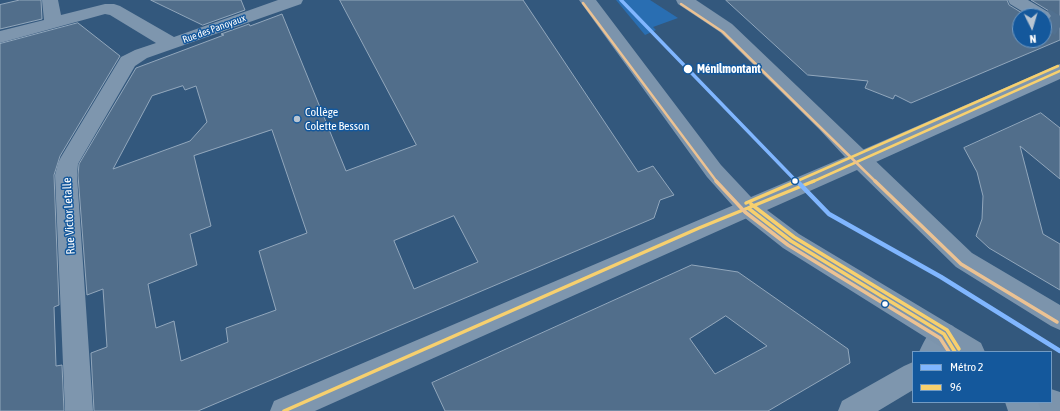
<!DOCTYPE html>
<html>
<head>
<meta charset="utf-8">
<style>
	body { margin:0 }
	#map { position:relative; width:1060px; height:411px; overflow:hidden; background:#33587d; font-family:"Asap Condensed",sans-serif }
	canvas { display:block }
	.legend { position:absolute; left:912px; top:351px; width:140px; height:52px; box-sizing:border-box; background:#14589c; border:1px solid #729bc4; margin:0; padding:5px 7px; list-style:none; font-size:12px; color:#fff }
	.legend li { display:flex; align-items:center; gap:8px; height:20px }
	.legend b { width:20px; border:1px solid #729bc4 }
	.north { position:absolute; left:1012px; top:8px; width:40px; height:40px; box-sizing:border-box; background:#14589c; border:1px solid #729bc4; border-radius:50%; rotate:175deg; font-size:11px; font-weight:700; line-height:16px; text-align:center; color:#fff }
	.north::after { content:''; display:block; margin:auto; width:14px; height:18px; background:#b8c5d2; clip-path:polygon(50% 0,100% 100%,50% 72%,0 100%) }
</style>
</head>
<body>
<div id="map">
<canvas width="1060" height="411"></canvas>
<ul class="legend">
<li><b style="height:5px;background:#80b6ff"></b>Métro 2</li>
<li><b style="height:5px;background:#f7d06e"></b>96</li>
</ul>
<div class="north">N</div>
</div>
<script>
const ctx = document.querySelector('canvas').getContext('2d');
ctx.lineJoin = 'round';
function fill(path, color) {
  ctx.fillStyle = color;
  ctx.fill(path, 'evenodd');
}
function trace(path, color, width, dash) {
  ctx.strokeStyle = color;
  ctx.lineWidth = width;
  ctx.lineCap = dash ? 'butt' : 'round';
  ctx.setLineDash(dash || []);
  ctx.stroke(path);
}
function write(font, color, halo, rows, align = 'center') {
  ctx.font = font + ' "Asap Condensed",sans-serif';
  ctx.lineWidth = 3;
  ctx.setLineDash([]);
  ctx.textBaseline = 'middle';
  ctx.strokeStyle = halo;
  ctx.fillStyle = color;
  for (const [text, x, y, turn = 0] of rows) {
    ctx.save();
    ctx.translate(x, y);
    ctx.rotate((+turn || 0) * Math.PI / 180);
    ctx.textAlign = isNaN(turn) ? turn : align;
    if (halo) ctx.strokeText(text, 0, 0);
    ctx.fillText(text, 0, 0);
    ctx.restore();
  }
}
fill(new Path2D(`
	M616,0H650L678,18L653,27L656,30L645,35Z`), '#296eb2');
const building = new Path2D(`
	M20,0H41L42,19L0,29V5Z
	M151,0H241L245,10L203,25Z
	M340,0H523L638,172L653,166L674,195L660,200L654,218L198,411H94L91,353L107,347L103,289L87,295L78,175L79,164L136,68L224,35L221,34L249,24L250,26L282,14L346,171L416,145ZM183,86L185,90L196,86L207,122L190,141L113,169L152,96ZM272,130L307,233L259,251L276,310L226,328L228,342L181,361L174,321L156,328L148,284L197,265L190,234L211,226L194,156ZM454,216L478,262L414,289L394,241Z
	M726,0H1007L1009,5L1027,16H1020V40H1044V22L1049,21L1052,16L1049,11L1031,0H1060V40L911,103L895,95L893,99L865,88L868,81L808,75Z
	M78,23L120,56L60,156L54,175L59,305L54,307L56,366L62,365L64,411H0V44Z
	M1041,113L1060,128V179L1020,146L1043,234L1060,244V290L989,248L976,236L982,219L983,196L977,172L964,148Z
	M692,265L738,272L848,349L850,363L768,411H445L432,383ZM726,316L767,346L715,374L690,339Z`);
fill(building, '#516e8b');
trace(building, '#92a7bc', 1);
trace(new Path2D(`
	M1044,17L1060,27`), '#527190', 19, [19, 10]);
fill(new Path2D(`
	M42,0H58L61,15L105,4H114L120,6L174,37L278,0H303L301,4L147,58L135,66L78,164L77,175L93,411H65L55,175L58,163L61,157L121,57L135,50L156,43L110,15L105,14L0,43V31L44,20Z
	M1008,0H1028L1048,12L1051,16L1048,20L1044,21V16H1030L1010,4Z
	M1060,64V79L867,166L860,168L853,166L850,160L853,154Z
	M748,199L756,202L759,208L756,214L315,411H270L274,401Z
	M944,322L953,326L968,352H919C925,339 931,327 944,322Z
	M913,362V390L878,411H838L842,401L904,366Z
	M1005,402H1042L1046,411H1008Z`), '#7e96ae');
fill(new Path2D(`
	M579,0H596L721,165L751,197L845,157L819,129L720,32L678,4L676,0H696L732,24L972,253L1060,305V330L1051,326L956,267L857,170L767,210L799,234L981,343L985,352H949L783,248L740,214L707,177Z
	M1051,389L1060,392V411H1041L1038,402H1051Z`), '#7c94ac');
trace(new Path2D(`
	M812,182L1060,71`), '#f7d06e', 2.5);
trace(new Path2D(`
	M748,208L791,241L944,334L955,352
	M284,411L699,228L814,181`), '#f7d06e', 3.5);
trace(new Path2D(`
	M583,3L717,182
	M681,4L723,32L876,182`), '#ebc293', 2.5);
trace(new Path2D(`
	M716,181L745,212L788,245L940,338L949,352
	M875,181L961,264L1057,322`), '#ebc293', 3.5);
trace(new Path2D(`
	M795,182L1058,66`), '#f7d06e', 2.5);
trace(new Path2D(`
	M746,203L797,181
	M751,204L794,237L947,330L959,349`), '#f7d06e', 3.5);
trace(new Path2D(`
	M621,0L797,182`), '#80b6ff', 3.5);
trace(new Path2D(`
	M797,181L829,214L941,277L1060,351`), '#80b6ff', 4.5);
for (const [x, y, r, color] of [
	[688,69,5,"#fff"],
	[297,119,4,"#b8c5d2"],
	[795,181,3.5,"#fff"],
	[885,304,3.5,"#fff"]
]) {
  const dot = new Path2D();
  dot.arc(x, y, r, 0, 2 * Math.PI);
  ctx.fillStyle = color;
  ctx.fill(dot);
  trace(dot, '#14589c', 1.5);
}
write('10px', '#fff', '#14589c', [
	["Rue des Panoyaux",214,29,-20]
]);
write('bold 12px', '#fff', '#14589c', [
	["Ménilmontant",697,69]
], 'left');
write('12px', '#fff', '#14589c', [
	["Collège",305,112],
	["Colette Besson",305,126]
], 'left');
write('12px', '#fff', '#14589c', [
	["Rue Victor Letalle",69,216,-93]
]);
</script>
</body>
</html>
